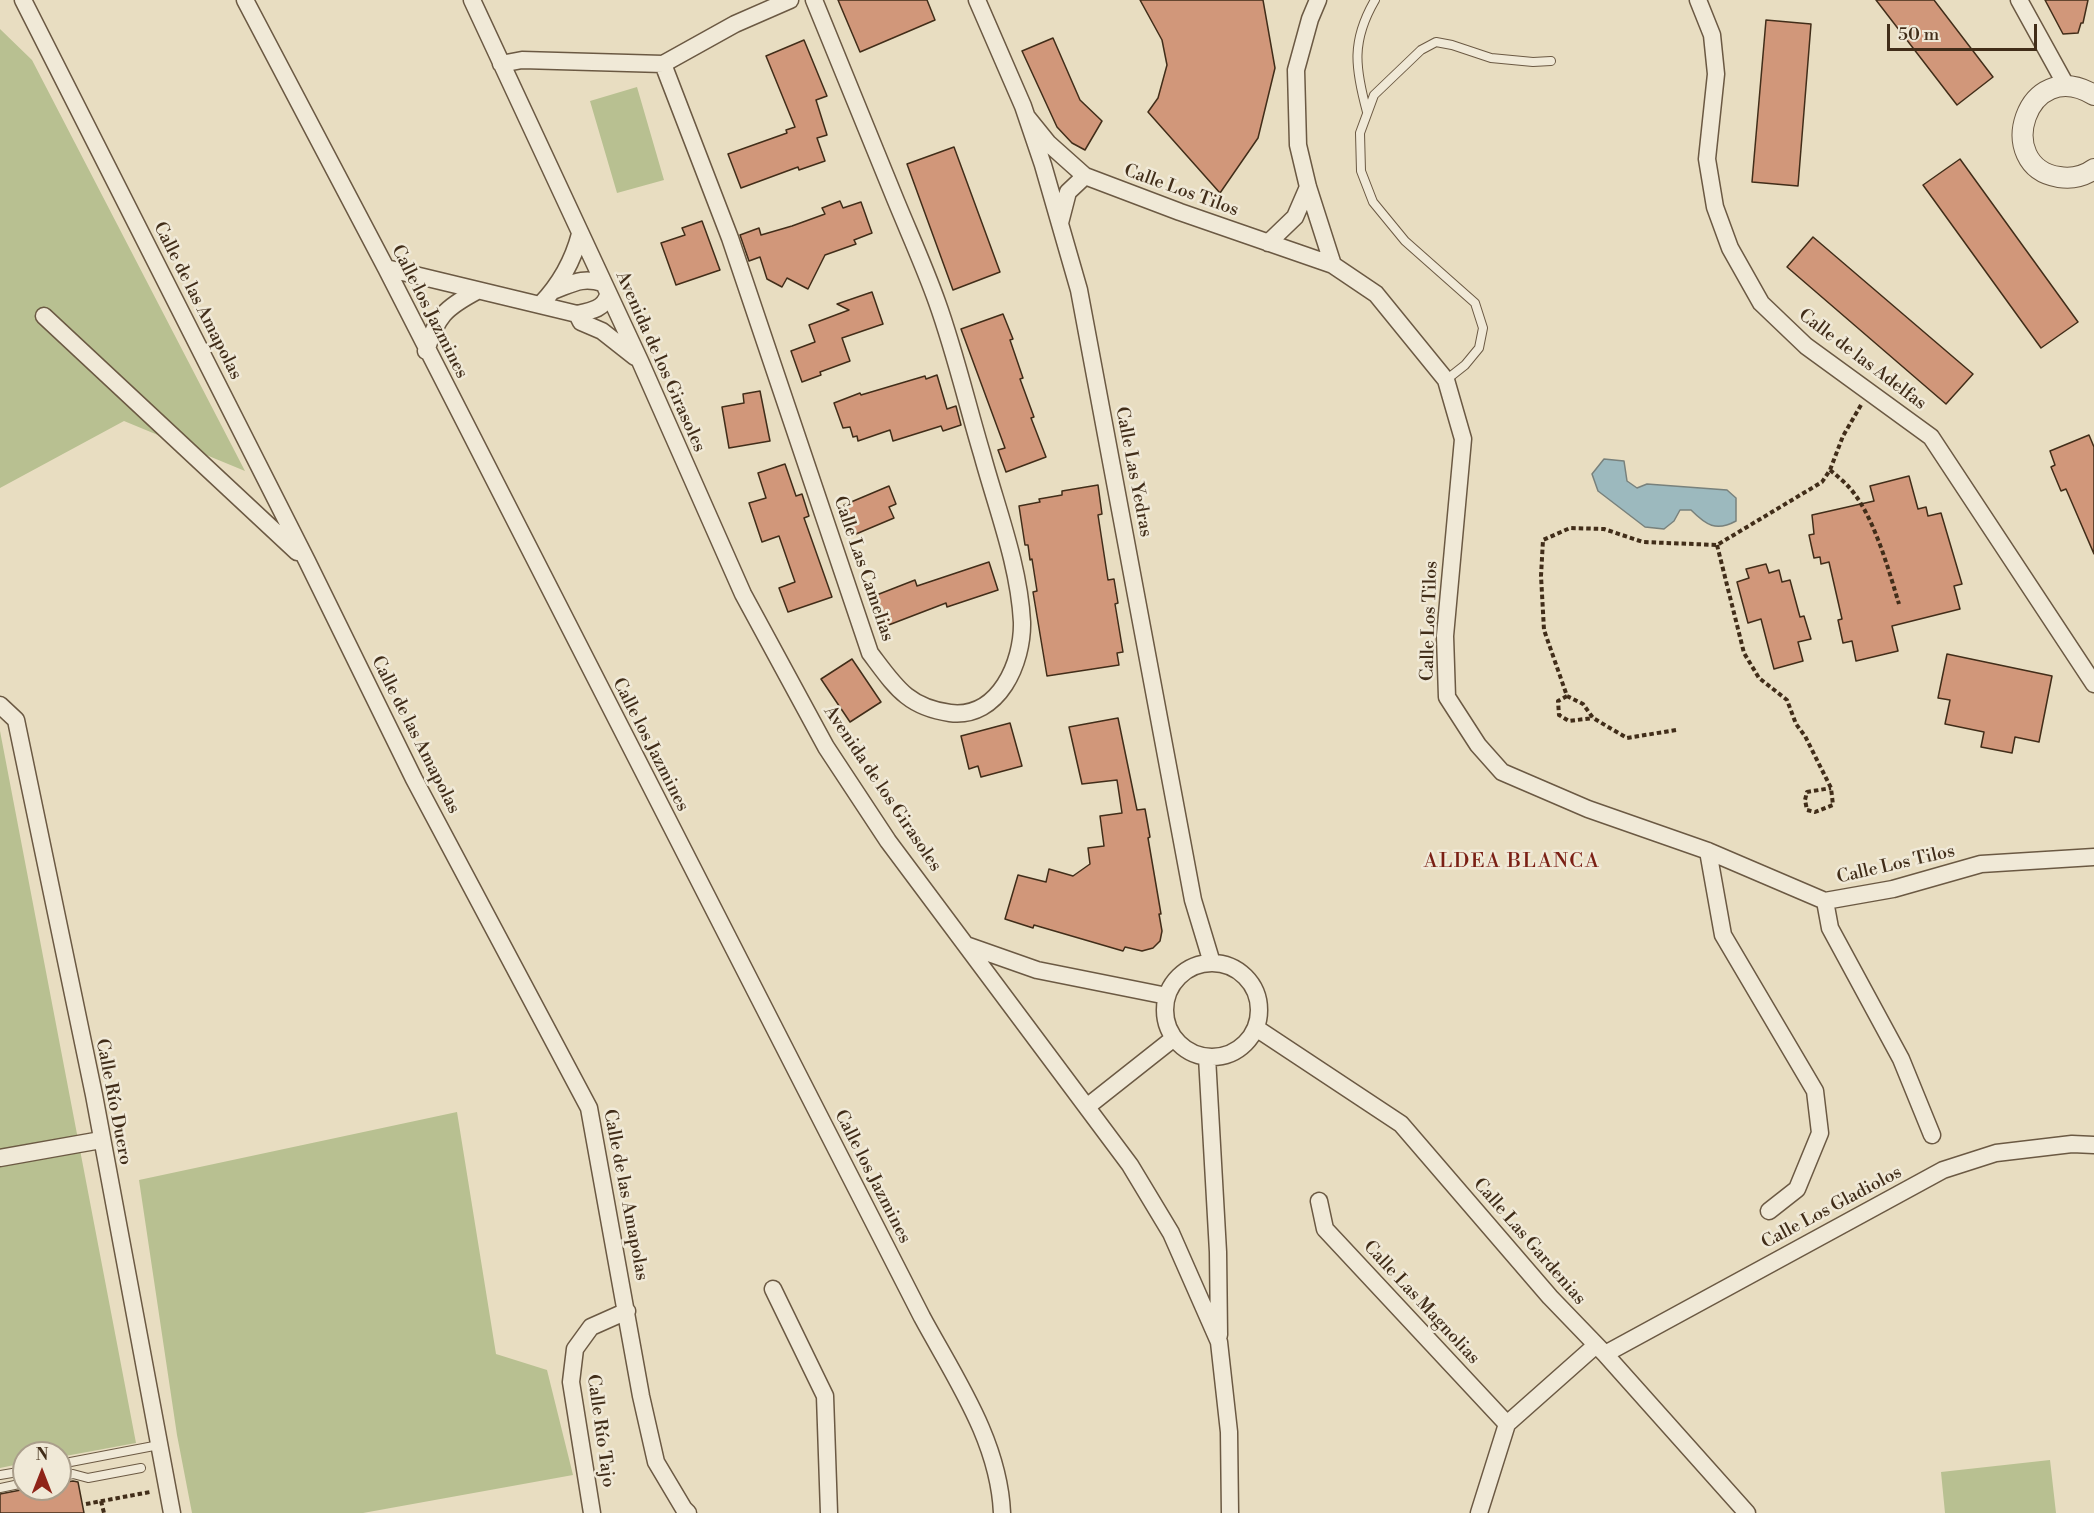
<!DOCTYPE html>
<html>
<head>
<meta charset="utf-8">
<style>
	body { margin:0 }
	#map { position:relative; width:2094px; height:1513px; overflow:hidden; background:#e8ddc1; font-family:"Libre Bodoni",serif }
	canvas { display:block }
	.north { position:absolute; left:12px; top:1441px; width:60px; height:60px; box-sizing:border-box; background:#f0e9d7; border:2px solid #aa9e8b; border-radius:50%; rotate:0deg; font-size:16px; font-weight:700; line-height:24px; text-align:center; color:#412d19 }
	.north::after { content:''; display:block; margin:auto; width:21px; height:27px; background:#8f2418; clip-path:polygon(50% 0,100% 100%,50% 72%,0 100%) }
	.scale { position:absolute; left:1887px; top:24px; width:150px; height:27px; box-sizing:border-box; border:3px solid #412d19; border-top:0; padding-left:8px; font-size:18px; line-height:21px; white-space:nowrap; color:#412d19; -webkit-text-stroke:4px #f0e9d7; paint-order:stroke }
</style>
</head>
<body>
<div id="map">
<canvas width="2094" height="1513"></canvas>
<div class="north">N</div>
<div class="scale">50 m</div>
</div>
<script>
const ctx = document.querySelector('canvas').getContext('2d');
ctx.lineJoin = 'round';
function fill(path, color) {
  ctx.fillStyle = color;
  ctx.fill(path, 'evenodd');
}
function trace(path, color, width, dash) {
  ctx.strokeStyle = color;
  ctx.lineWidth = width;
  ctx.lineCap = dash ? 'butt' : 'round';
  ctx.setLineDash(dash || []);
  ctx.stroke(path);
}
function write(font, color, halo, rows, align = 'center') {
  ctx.font = font + ' "Libre Bodoni",serif';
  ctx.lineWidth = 5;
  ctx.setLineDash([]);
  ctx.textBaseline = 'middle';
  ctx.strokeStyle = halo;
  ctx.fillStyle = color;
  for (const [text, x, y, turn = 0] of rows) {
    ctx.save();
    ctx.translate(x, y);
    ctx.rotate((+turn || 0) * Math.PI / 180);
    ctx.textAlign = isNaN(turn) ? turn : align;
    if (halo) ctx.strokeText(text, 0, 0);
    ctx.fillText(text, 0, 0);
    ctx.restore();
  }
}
fill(new Path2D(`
	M0,29L32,60L245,471L124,421L0,488Z
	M637,87L664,180L617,193L590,101Z
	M0,731L136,1443L60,1457V1453H24V1463L0,1468Z
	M457,1112L496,1354L547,1370L573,1475L363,1513H192L177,1435L139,1180Z
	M2050,1460L2056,1513H1945L1941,1472Z`), '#b8c091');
const water = new Path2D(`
	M1604,459L1624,461L1627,481L1637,488L1647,484L1727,490L1736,498V521C1716,532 1706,525 1691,510H1680L1674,521L1664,529L1645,527L1598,491L1592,474Z`);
fill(water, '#9cb9be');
trace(water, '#78817c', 1.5);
const building = new Path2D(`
	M838,0H927L935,20L860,52Z
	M1140,0H1263L1275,68L1258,138L1220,193L1148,112L1158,98L1167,65L1162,40Z
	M1876,0H1934L1993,77L1957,105Z
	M2045,0H2088L2083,23H2081L2078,33L2063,34Z
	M1766,20L1811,24L1798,186L1752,182Z
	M1053,38L1080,100L1102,121L1085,150L1072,143L1057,127L1022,51Z
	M804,40L827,96L816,100L827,135L817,138L825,161L799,170L798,167L741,188L728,154L787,133L786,130L795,127L766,56Z
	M954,147L1000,272L953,290L907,164Z
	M1960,159L2078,322L2041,348L1923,185Z
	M840,201L843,208L861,202L872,233L854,240L856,244L825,255L808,289L787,278L782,287L767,279L760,257L749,261L740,235L759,228L761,235L792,226L825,214L822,208Z
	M702,221L720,270L676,285L661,243L685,235L682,228Z
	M1813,237L1973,374L1946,404L1787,267Z
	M872,292L883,324L842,338L850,361L820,372L821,375L802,382L791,351L815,342L809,325L849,310L837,304Z
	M1003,314L1013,339L1010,340L1023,378L1020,379L1034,417L1031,418L1046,457L1006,472L998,450L1005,448L961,329Z
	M937,375L947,409L956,406L961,425L943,431L941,426L893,441L890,430L858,441L857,436L853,437L850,427L843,428L834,403L860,393L861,395L925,376L926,379Z
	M760,391L770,441L729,448L722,407L744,403L743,394Z
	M2089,435L2094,447V554L2066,489L2061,491L2051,467L2055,465L2050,451Z
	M785,464L796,496L802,494L809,516L804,518L832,597L788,612L779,588L795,582L779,536L762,542L749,503L766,498L758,473Z
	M1909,476L1918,509L1926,507L1928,516L1941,513L1962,584L1954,586L1960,609L1892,626L1898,651L1856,661L1852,641L1843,643L1838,620L1842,619L1829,562L1821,564L1820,557L1814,558L1809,535L1814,534L1812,515L1874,501L1870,486Z
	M1098,485L1102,514L1098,515L1108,580L1114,579L1118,603L1115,604L1123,652L1117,653L1119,665L1047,676L1033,592L1037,591L1032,559L1030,560L1028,545H1025L1019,506L1040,502L1039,499L1062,495V491Z
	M889,486L896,504L889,507L894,518L856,534L844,505Z
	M989,562L998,590L947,607L946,603L886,626L874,596L915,580L917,586Z
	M1766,564L1769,573L1779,570L1782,582L1790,580L1800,617L1804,616L1811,639L1798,642L1803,661L1774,669L1761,619L1748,623L1737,582L1749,578L1746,569Z
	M1947,654L2052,676L2039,742L2015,737L2012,753L1981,747L1984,732L1945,724L1950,700L1938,698Z
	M852,659L881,702L850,722L821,679Z
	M1118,718L1137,810L1145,809L1150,837L1148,838L1161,914H1159L1162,931L1160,941L1153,948L1142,951L1125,947L1123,951L1034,925L1033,928L1005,919L1018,875L1046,882L1049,869L1073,876L1090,864L1088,848L1104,846L1100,816L1122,813L1117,780L1082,784L1069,727Z
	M1010,723L1022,766L981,777L978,766L969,769L961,736Z
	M73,1481L78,1482L84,1513H0V1494L26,1489H60V1483Z`);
fill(building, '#d1977a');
trace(building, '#412d19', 1.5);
const service = new Path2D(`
	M1367,112C1355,68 1351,41 1375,0
	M1446,380L1465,365L1479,348L1483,328L1475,303L1405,241L1373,202L1361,171L1360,133L1374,95L1421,50L1436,42L1452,45L1491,58L1533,62L1551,61
	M60,1464L159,1445
	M0,1475L24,1471
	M60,1477L73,1474L88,1478L141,1468
	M0,1488L24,1483`);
const minor = new Path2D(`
	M23,0L307,561L414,779L589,1108L641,1396L656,1462L684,1509L688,1513
	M245,0L386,268L922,1317C955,1378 999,1441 1002,1513
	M472,0L640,361L743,594L826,747L888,841L1130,1165L1171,1233L1219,1342L1229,1432L1230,1513
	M977,0L1023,106L1043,165L1079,290L1193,900L1212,963
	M1318,0L1310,19L1296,70L1298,145L1308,187L1333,265
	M1698,0L1712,35L1716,74L1707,159L1715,207L1730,248L1761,303L1806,346L1931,437L2094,684
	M2019,0L2067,87
	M501,64L522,60L663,64L735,24L790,0
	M663,64L730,238L870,653C895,686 907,707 950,713C999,719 1023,662 1022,622C1019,565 997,509 982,454C967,404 955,352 937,302C925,268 910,235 896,201C869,134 841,67 814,0
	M1027,117L1048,143L1085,176L1180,212L1333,265L1376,294L1446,380L1463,439L1445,636L1447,697L1478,745L1502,772L1588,809L1708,851L1825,901L1893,889L1981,864L2094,857
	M1060,223L1068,192L1085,176
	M1268,243L1295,217L1308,187
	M386,268L577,314C591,311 604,309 608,295
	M555,290C574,283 582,277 603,283
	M541,304C560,284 573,261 580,234
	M577,314L581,322L602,331L635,357
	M44,316L297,552
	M426,351C437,316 445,308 477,291
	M0,705L16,720L94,1095L172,1513
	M1708,851L1723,935L1815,1091L1820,1133L1797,1189L1769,1211
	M1825,901L1830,928L1901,1059L1932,1135
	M966,945L1037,970L1167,996
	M1165 1010a47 47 0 1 1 94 0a47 47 0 1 1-94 0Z
	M1256,1028L1401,1124L1550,1297L1605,1354L1747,1513
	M1207,1057L1218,1252L1219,1335
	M1088,1106L1174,1038
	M0,1158L101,1140
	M1319,1201L1325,1229L1507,1424
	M773,1289L825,1396L829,1513
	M1605,1354L1943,1170L1996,1153L2072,1144L2094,1145
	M592,1513L571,1382L575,1349L591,1327L627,1311
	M1479,1513L1507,1424L1595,1346`);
const tertiary = new Path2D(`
	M2094,95C2026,54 1992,167 2059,177C2072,179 2083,177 2094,169`);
trace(service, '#6b5943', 10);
trace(minor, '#6b5943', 19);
trace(tertiary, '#6b5943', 22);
trace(new Path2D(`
	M1830,470C1836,475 1842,480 1847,485C1873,512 1888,568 1899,604
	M1717,545L1744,653L1759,678L1787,700L1796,724L1805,736L1831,788L1833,805L1815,812L1807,810L1805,800L1807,792L1831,788
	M1567,696L1558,701L1559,715L1569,721L1593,718
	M1676,730L1627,738L1593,718L1583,704L1567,696L1544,630L1541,576L1543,540L1570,528L1604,529L1643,542L1717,545L1822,482L1830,470L1843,436L1861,405
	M101,1501L104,1513
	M86,1504L150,1492`), '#412d19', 4, [4.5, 3]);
trace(service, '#f0e9d7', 8);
trace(minor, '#f0e9d7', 16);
trace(tertiary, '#f0e9d7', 20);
write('18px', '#412d19', '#f0e9d7', [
	["Calle Los Tilos",1181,191,20],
	["Calle de las Amapolas",197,301,63],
	["Calle los Jazmines",429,312,63],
	["Calle de las Adelfas",1862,360,37],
	["Avenida de los Girasoles",660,362,66],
	["Calle Las Yedras",1133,472,79],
	["Calle Las Camelias",863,569,71],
	["Calle Los Tilos",1430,621,-88],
	["Calle de las Amapolas",415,735,63],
	["Calle los Jazmines",650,745,63],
	["Avenida de los Girasoles",882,789,56],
	["Calle Los Tilos",1896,865,-13],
	["Calle Río Duero",113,1102,79],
	["Calle los Jazmines",872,1177,63],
	["Calle de las Amapolas",625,1195,79],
	["Calle Los Gladiolos",1832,1208,-28],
	["Calle Las Gardenias",1529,1242,49],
	["Calle Las Magnolias",1421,1303,47],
	["Calle Río Tajo",600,1431,82]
]);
ctx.letterSpacing = '1.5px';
write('20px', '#7a1f14', '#f0e9d7', [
	["ALDEA BLANCA",1512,862]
]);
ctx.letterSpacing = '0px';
</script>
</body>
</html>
